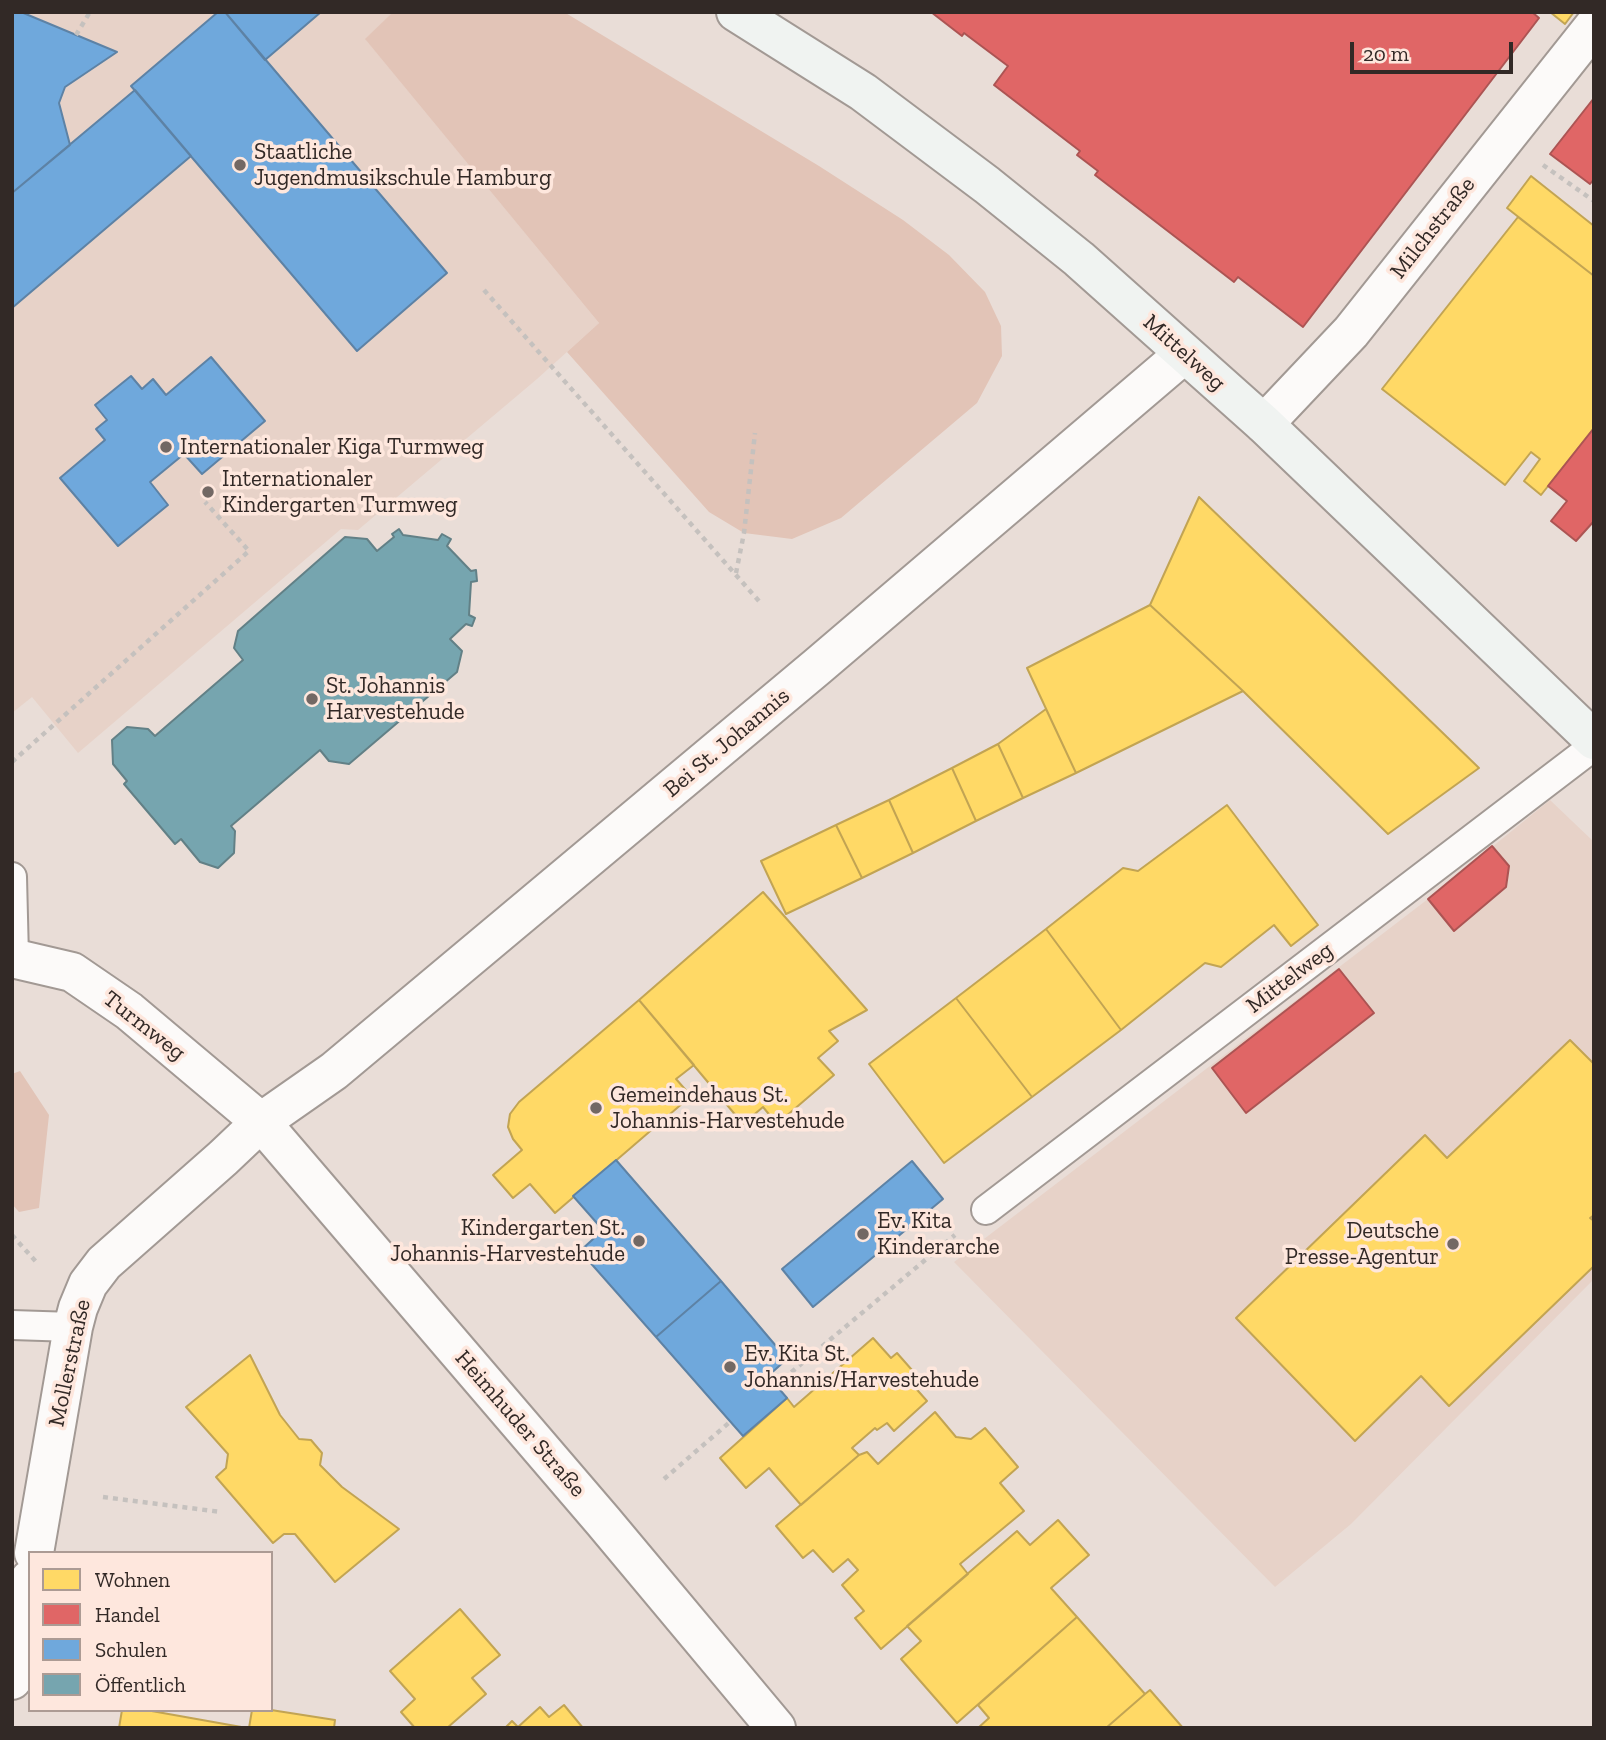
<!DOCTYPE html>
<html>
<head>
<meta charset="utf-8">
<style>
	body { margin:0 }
	#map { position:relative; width:1606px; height:1740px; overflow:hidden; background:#e9ddd7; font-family:"Zilla Slab",serif }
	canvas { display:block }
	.frame { position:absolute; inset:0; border:14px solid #322926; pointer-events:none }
	.legend { position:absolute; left:28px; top:1551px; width:245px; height:161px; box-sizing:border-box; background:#fee7dd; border:2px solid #ac9b94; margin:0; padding:9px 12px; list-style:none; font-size:21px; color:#322926 }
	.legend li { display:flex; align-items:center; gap:14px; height:35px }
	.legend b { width:35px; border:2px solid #ac9b94 }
	.scale { position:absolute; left:1350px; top:42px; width:163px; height:32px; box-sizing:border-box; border:4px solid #322926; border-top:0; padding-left:9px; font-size:21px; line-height:24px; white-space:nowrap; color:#322926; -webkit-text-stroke:5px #fee7dd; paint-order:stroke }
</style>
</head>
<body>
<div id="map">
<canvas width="1606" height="1740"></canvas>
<div class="frame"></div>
<ul class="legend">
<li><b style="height:19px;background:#ffd966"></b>Wohnen</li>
<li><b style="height:19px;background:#e06666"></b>Handel</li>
<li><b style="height:19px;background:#6fa8dc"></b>Schulen</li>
<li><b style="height:19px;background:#76a5af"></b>Öffentlich</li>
</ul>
<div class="scale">20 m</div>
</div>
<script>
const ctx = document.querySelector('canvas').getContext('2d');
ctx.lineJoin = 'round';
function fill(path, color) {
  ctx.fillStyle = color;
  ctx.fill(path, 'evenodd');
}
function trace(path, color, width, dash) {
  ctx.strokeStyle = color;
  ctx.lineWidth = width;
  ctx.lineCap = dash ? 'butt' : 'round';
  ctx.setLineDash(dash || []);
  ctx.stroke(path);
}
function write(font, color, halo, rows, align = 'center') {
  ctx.font = font + ' "Zilla Slab",serif';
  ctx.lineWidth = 7;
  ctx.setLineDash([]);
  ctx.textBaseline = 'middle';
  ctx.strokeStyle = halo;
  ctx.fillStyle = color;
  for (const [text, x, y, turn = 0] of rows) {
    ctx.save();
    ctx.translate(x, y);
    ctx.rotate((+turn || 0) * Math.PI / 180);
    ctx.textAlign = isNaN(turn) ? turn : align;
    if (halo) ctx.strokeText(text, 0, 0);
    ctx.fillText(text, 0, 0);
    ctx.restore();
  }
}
fill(new Path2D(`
	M12,12H393L366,40L599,323L537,379L358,530L341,529L78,753L32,697L12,713Z
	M1550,800L1594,842V1279L1351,1524L1275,1587L954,1262L1428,899Z`), '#e7d2c8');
fill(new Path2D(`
	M393,12H564L819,166L903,220L949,255L985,292L1001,326L1002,356L977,403L841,518L792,539L744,533L709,512L567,352L599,323L365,39Z
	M20,1071L49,1115L39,1208L19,1212L12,1204V1074Z`), '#e2c4b7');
const homes = new Path2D(`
	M1550,12H1574L1565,24Z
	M1531,176L1594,226V276L1507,208Z
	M1518,217L1594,276V428L1541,495L1524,481L1540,459L1531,452L1505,485L1382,389Z
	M1199,497L1479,768L1388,834L1243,691L1150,605Z
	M1150,605L1243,691L1076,773L1027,668Z
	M1046,709L1076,773L1023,798L998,744Z
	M998,744L1023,798L976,821L952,768Z
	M952,768L976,821L913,853L889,800Z
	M889,800L913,853L862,878L836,825Z
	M1227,805L1318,925L1291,946L1274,925L1221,967L1205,963L1121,1030L1046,929L1123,868L1138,871Z
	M836,825L862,878L786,914L761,861Z
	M763,892L867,1010L829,1031L838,1041L818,1058L834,1075L777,1124L763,1107L743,1124L639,1000Z
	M1046,929L1121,1030L1032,1097L956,998Z
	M956,998L1032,1097L944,1163L869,1064Z
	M639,1000L694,1065L676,1079L691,1096L555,1213L530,1184L513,1198L493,1175L522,1150L513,1139L508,1127L510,1114L519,1102Z
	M1570,1040L1594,1064V1215L1590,1218L1594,1221V1266L1449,1406L1421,1376L1355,1441L1236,1318L1425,1135L1447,1158Z
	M873,1338L891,1358L897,1353L919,1378L912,1384L927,1401L894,1431L887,1423L877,1430L875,1428L852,1448L859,1455L801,1505L769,1468L746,1488L720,1458L787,1398L794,1407Z
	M250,1355L280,1415L299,1439L311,1440L322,1453L320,1465L342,1487L399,1529L335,1582L295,1534H284L273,1543L216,1477L226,1468L228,1454L186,1407Z
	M935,1412L956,1437L971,1439L985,1428L1018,1467L1000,1483L1024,1511L960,1564L968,1574L881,1649L855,1618L864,1611L842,1585L858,1570L848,1559L833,1572L813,1550L803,1558L776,1526L859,1455L867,1452L878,1464Z
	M1058,1520L1089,1555L1051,1588L1077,1617L957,1723L901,1659L921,1641L907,1626L1017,1531L1030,1545Z
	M460,1609L500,1655L472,1678L486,1694L447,1728H415L401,1712L415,1699L390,1671Z
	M1077,1617L1145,1694L1106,1728H978L989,1718L978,1705Z
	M1150,1690L1183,1728H1106L1145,1694Z
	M564,1705L583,1728H505L512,1721L518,1727L540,1707L549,1717Z
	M122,1710H146L247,1728H119Z
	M252,1710H271L335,1720L334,1728H249Z`);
fill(homes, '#ffd966');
trace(homes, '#c2a453', 2);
const shops = new Path2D(`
	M931,12H1532L1539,18L1303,327L1238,277L1234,282L1095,175L1098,171L1077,155L1080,151L994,85L1008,66L964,33L962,36Z
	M1594,98V179L1590,184L1550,154Z
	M1594,428V521L1576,541L1551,521L1567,501L1548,486Z
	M1492,846L1509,866L1506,887L1454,931L1428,899Z
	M1339,969L1374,1013L1246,1113L1212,1068Z`);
fill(shops, '#e06666');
trace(shops, '#ac5453', 2);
const schools = new Path2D(`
	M12,12H21L117,52L65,87L59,103L70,145L12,193Z
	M218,12H225L447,273L357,351L131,86Z
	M225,12H321L265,60Z
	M135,90L191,156L12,308V193Z
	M211,357L265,421L202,474L184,454L150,482L168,505L118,546L60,478L105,440L96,429L107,420L95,405L131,376L142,389L153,379L166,395Z
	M616,1160L721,1281L656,1337L580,1251L603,1230L573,1196Z
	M912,1161L943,1199L813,1307L782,1269Z
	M721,1281L787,1359L768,1376L787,1398L743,1436L656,1337Z`);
fill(schools, '#6fa8dc');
trace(schools, '#5d82a5', 2);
const public = new Path2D(`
	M399,529L403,535L438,540L442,534L451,539L447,546L471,571L476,570L477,581L471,582L469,615L475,618L472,626L466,624L450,639L462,651L457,672L349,764L329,761L320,750L231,826L235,831L234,853L218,868L200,862L181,839L175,844L124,784L127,781L113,764L112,740L127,727L148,729L155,736L243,660L234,648L238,631L345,537L367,539L377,551L394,537L392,534Z`);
fill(public, '#76a5af');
trace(public, '#628086', 2);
const lane = new Path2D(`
	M12,877L14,957
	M986,1210L1594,746
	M12,1325L73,1327`);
const street = new Path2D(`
	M1264,424L1351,332L1594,26
	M12,958L72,972L129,1011L261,1122L603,1521L776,1728
	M34,1553L73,1327L78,1308L88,1284L104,1263L223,1158L261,1122L334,1071L818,666L1184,354
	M12,1680L30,1579`);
const secondary = new Path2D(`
	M736,12L863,92L987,185L1079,259L1264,424L1594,740`);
trace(lane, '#a29994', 32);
trace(street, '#a29994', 42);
trace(secondary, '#a29994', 42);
trace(new Path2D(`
	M76,35L90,12
	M1543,165L1594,201
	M484,290L759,601
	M736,573L744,533L755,433
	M12,762L249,551L205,502
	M12,1235L38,1264
	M776,1385L955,1235
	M664,1479L731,1421
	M103,1497L221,1512`), '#c5c1be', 4.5, [5, 5]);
trace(lane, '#fcfaf9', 28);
trace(street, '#fcfaf9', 38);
trace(secondary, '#f0f3f1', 38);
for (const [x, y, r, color] of [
	[240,165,7,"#726864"],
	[166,447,7,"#726864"],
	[208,492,7,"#726864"],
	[312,699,7,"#726864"],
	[596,1108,7,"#726864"],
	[863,1234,7,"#726864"],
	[639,1241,7,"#726864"],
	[1453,1244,7,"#726864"],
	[730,1367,7,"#726864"]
]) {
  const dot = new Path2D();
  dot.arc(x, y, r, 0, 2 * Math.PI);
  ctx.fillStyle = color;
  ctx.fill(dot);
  trace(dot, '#fee7dd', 2.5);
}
write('23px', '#322926', '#fee7dd', [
	["Staatliche",254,152],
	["Jugendmusikschule Hamburg",254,178],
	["Internationaler Kiga Turmweg",180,447],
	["Internationaler",222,479],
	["Kindergarten Turmweg",222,505],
	["St. Johannis",326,686],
	["Harvestehude",326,712],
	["Gemeindehaus St.",610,1095],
	["Johannis-Harvestehude",610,1121],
	["Ev. Kita",877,1221],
	["Kinderarche",877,1247],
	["Kindergarten St.",625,1228,"right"],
	["Johannis-Harvestehude",625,1254,"right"],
	["Deutsche",1439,1231,"right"],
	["Presse-Agentur",1439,1257,"right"],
	["Ev. Kita St.",744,1354],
	["Johannis/Harvestehude",744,1380]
], 'left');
write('23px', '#322926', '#fee7dd', [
	["Milchstraße",1433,228,-52],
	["Mittelweg",1184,353,42],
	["Bei St. Johannis",727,743,-40],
	["Mittelweg",1290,978,-37],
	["Turmweg",144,1026,38],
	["Mollerstraße",70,1363,-78],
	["Heimhuder Straße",520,1424,49]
]);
</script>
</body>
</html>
